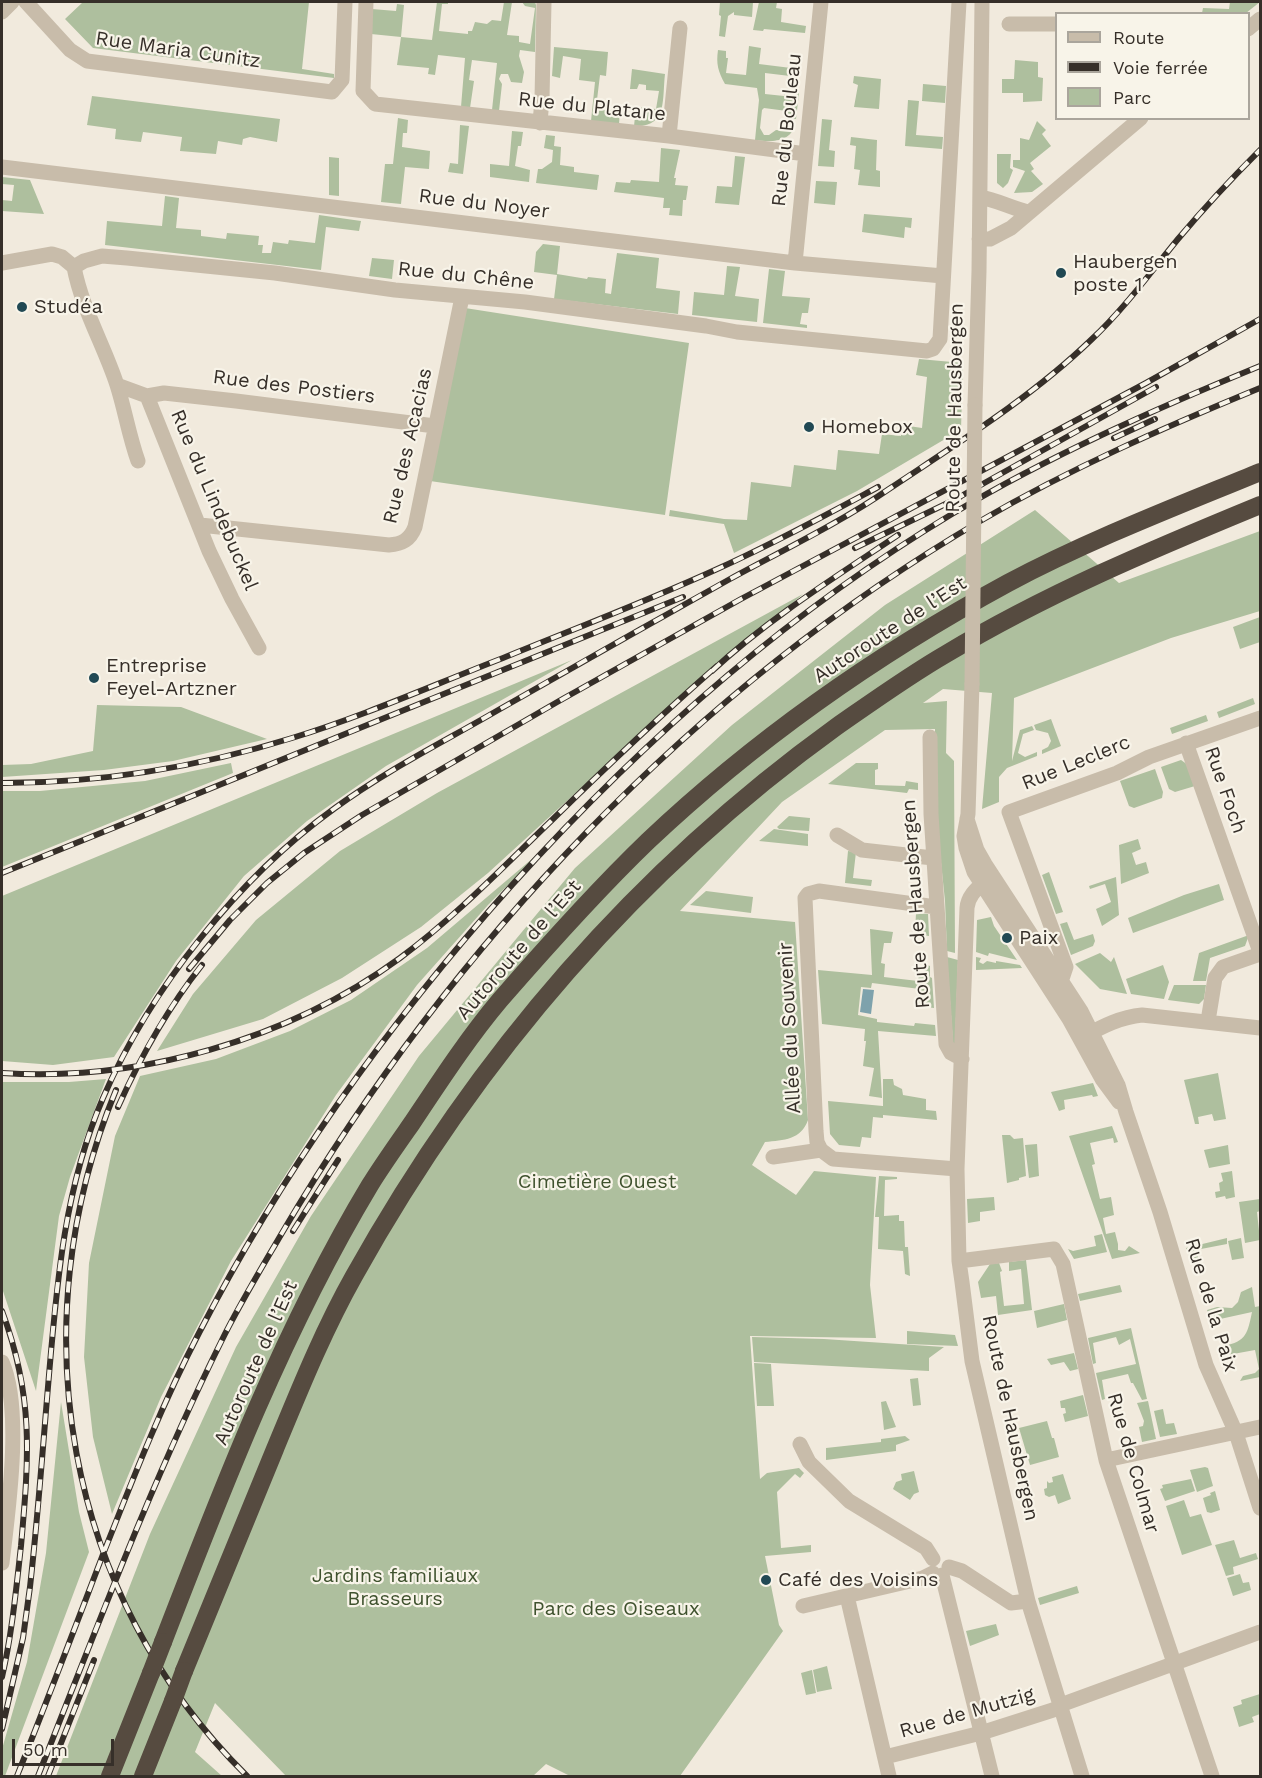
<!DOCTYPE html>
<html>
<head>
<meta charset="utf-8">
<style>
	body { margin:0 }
	#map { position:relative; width:1262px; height:1778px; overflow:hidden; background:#f1eadd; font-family:"Work Sans",sans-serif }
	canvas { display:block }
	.frame { position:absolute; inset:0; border:3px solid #362f29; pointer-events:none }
	.legend { position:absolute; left:1055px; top:12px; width:195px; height:108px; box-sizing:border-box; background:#f8f4e9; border:2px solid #aaa59c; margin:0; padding:8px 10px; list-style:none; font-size:18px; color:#362f29 }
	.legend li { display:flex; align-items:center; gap:12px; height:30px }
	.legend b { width:30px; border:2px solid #aaa59c }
	.scale { position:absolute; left:12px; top:1739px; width:102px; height:27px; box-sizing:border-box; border:3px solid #362f29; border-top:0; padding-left:8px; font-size:18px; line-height:21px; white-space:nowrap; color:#362f29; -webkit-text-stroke:4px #f8f4e9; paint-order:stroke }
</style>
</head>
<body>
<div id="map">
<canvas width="1262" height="1778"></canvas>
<div class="frame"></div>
<ul class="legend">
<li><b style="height:8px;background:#c8bcaa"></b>Route</li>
<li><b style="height:8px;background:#362f29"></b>Voie ferrée</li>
<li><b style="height:16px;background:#aebf9e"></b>Parc</li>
</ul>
<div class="scale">50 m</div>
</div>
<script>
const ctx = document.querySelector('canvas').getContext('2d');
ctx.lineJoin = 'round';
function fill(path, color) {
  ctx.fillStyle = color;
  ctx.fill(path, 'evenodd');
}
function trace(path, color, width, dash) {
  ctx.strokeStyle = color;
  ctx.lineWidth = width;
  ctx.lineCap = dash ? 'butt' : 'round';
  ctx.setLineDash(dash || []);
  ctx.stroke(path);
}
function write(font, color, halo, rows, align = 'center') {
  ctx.font = font + ' "Work Sans",sans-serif';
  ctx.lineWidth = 4.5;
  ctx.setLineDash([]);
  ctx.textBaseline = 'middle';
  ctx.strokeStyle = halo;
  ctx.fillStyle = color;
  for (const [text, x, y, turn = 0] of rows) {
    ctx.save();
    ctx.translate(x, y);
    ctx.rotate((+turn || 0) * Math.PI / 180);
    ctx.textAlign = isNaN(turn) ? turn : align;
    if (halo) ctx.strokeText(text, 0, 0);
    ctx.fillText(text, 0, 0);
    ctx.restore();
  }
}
fill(new Path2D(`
	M83,2H309L302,69L334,74V78L93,48L65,19Z
	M437,2H448V4H442L439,31L468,34V31H472L475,22L487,24L492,20L501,21L504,2H512L507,35L519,36V42L530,44L535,8L525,6L522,2H535L536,5L535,52L520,50L519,56L524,72L522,83L511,82L508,74H501L499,79L502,84L499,111L492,110L497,63L472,60L469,80L474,81L470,108L461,107L465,58L438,55L435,75L428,74L429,68L397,65L401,37L371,34L372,9L396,11L397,4L404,5L401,37L432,40Z
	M720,2H753L752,17L734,15V12L728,16L725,37L719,36L721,16L719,15Z
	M759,2H777L776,8L782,9L781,22L806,26L805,33L764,29L763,31L753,30Z
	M1230,2H1260L1246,13H1202L1203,8L1229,9Z
	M749,46L761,48L759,64L791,68L790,76L765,73V94L784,96L785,92L799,93L796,119L786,118L787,111L764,108L762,110L760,128L764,135H769L776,130L785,131L786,124L795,125C790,143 770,142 755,140L759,100L757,88L725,84C718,71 716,64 718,50L726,51V58H728L726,73L746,75Z
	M554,47L608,52L606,76L600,75L596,108L620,111L619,124L591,121L595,82L579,80L581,59L563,56L560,78L552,76Z
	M1015,60L1038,62V77L1043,78L1042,101L1023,102V93H1002V79H1014Z
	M632,69L665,74C662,99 668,128 634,126L636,107L656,109L659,91L646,90V85L639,84L637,89H630Z
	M854,76L881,79L879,109L854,107L858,85L853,83Z
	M923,84L946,86L945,103L922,101Z
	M92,96L280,119L277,142L250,137L243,139L242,145L218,141L216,154L180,151L182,137L143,132L141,142L115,139L116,129L87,125Z
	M908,100L919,101L916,135L943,137L942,149L905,146Z
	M398,118L408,120L407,133H403L402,147L430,151L429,169L405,167L401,204L381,202L385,164H393Z
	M822,119L832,120L829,150L835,151L834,167L818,166Z
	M1037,121L1046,130L1042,134L1051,146L1030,163L1034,169L1031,171L1043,184L1032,192L1014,193L1025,171L1013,167V160H1020V138L1029,140Z
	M460,125L469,126L463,174L448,172L450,163L458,164Z
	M512,131L523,132L521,146H518L515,166L530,170L529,182L490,177V164L509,166Z
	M546,135L555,136L554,146L561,147L560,165L574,167V172L599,175L597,190L536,183L538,169H542L552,162L553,150L544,148Z
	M851,137L877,140L876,170L880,171V187L858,185L860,170L854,169L856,146L850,145Z
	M661,148L680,150L674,178H676L675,185L688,186L686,200H683L682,216L669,215L670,208H663L664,198L614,192L616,182L630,183L631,180L659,182Z
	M997,154H1011L1010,168L1013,170L1008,183L1003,188L997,183Z
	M735,156L745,157L739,205L715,203L717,186L732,187Z
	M329,157L339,158V196L329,195Z
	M2,177L30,180L44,214L2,211V200L12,201L14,185L2,184Z
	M816,181L837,182L835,205L814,203Z
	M165,196L179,198L176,228L201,230V236L226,239L227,233L259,236L258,245H263L262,253H271L273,242L288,244L289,240L315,243L319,215L361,221L359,231L326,227L321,270L105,245L107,221L162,226Z
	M864,214L912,218L911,228L905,227L904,238L862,232Z
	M543,244L560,246L557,274L587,279L588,277L606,279L605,293L611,294L617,253L659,258L656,288L680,291L678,314L554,299L557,275L534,272L536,252Z
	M372,258L394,260L392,279L369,276Z
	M727,266L740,267L735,296L759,299L757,322L692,315L694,292L724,295Z
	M769,269L785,271L782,296L810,298L808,313H802L800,324L807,325V328L763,323Z
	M465,308L689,343L665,515L430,481Z
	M919,359L963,363L961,429L957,432L857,491L734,553L724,524L669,516L670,510L724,519L747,520L751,482L791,487L794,465L836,470L838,450L879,454L882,434L901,436L902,425L922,428L927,377L916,375Z
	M1035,510L1119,583L1260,531V611L1171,638L1014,698L1012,761L1020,730L1032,726L1034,730L1023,734L1018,753L1025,757L1037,752V756L1007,768L999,777V802L982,809L992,693L943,689L923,703L947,701L946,753L954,761L955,953L947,951L945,901L934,795L935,729L885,730L782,802L680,911L795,922L808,1120C801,1140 784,1140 765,1142L752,1165L796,1195L814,1171L876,1177L870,1285L876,1338L750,1336L760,1479L767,1473L799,1468L804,1473L800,1478L795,1474L777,1492L781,1548L811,1545V1552L765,1556L779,1625L783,1631L680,1776H570L546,1764L533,1776H286L215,1703L195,1752L222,1776H56L150,1534L236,1347L311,1216L419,1056L575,868L732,725L885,605Z
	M803,594L638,736L488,873L421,927L342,978L263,1019L157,1051L193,994L256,920L340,851L437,793Z
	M1260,617V642L1240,649L1233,627Z
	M572,660L386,766L307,821L244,876L176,961L114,1057L53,1065L2,1061V896Z
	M1253,698L1255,704L1219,718L1217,712Z
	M97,705L181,707L267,739L173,761L104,770L2,777V765L31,764L93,751Z
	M1206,715L1208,721L1172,734L1170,728Z
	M1051,719L1061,746L1042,754V750L1048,747L1051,741L1048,733L1036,730L1034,725Z
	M1181,760L1188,765L1195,786L1175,792L1169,789L1161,767Z
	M231,763L233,773L2,867V791H40L145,781Z
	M856,763H878V769L875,770V785L905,786L906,781L918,783V790L909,789L907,793L828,784Z
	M1155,769L1163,792L1162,798L1134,808L1129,806L1120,781Z
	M789,816L810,818L809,831L779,829L777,827Z
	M774,829L808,834V846L759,841Z
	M1138,839L1141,849L1132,853L1136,865L1146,862L1149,873L1121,884L1119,845Z
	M546,847L488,905L417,985L336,1095L231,1261L161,1397L112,1514L93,1437L84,1357L89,1263L115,1136L140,1076L216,1059L290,1031L351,1000L427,948Z
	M848,851L856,852L853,878L872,880L871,886L845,883Z
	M1049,872L1063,912L1056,914L1042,875Z
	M1116,877L1119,915L1102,926L1096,909L1111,902L1105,884L1090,889L1089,886Z
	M1219,884L1224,900L1133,933L1128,918L1184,895Z
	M706,891L753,897L751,913L690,905Z
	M916,913L928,914L929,936L915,934Z
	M991,917L994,926L1017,960L989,953L988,956L976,952L977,920Z
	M1067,922L1074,940L1093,934L1095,941L1093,946L1071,955L1060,924Z
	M870,929L893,932L891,943H884L881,963L885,964L884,977L918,981L919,974L924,971L922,963L930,966V977L932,978L934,1008L919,1006L920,989L872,983L871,988L861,987L858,1015L877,1019V1022L914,1026L915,1023L935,1025L936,1036L878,1031L882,1098L869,1096L874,1068L863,1066L866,1041H864L865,1029L822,1024L818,970L872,975Z
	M1249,935L1245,946L1210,958L1206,981H1193L1199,953Z
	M1100,953L1111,962L1114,957L1127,994L1100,989L1075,964Z
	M947,957L958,960L955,1044L953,1043Z
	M976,957L981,958L979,962L983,964L987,961L996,963V961L1020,965L1022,968L976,970Z
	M1163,965L1169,982L1164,999L1131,994L1126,979Z
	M1174,985H1206L1204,999L1199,1004L1168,1000Z
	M1218,1073L1226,1119L1214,1121L1212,1114L1198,1117L1199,1124H1195L1184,1080Z
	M106,1079L70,1177L59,1216L36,1391L2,1288V1082H69Z
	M883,1079H893L894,1085L902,1089L903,1095L926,1099V1110L936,1111L937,1120L883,1115V1118L873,1117L871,1138L862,1137L860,1147L839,1145L830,1134L828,1101L883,1106Z
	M1093,1083L1098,1096L1093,1097L1092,1095L1064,1100L1065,1109L1059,1111L1051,1092Z
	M1112,1126L1118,1142L1114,1143L1113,1138L1090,1143L1095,1164L1092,1165L1100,1199L1111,1197L1114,1215L1103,1218L1106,1234L1115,1232L1118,1244V1250L1125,1251L1129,1246L1140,1253L1112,1259L1069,1136Z
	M1002,1135H1010L1014,1139L1023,1138L1026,1176L1019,1178V1180L1007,1183Z
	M1037,1144L1039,1176L1029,1178L1025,1145Z
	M1228,1145L1230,1164L1209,1168L1204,1150Z
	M1232,1171L1235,1197L1226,1199L1225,1196L1216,1198L1215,1192L1220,1191L1219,1183L1223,1181L1221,1173Z
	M879,1176L897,1177V1179L885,1180L884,1216L899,1215V1221H904L905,1247H908L910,1276L905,1274L903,1251L878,1249L879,1217H875Z
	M994,1197L995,1210L980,1212V1221L968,1223L967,1199Z
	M1260,1199V1211L1257,1212L1260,1240L1245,1243L1239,1202Z
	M1102,1234L1107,1252L1074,1259L1068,1249L1073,1251L1096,1246L1094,1236Z
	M1227,1238V1244L1201,1249L1197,1252L1199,1263L1192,1265L1186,1248Z
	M1241,1238L1244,1258L1232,1260L1228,1241Z
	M1026,1260L1032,1310L998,1315L996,1296L981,1298L978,1282L990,1264L999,1263L1002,1271L1000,1272L1004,1306L1024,1304L1021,1269L1009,1271V1262Z
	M1120,1285L1122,1292L1080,1301L1078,1294Z
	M1252,1287L1255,1307L1260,1306V1377L1240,1381L1243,1376L1255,1373L1259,1369L1255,1350L1222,1356L1219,1347C1245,1342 1247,1337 1252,1312L1211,1321L1207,1310L1217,1307L1232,1308L1238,1302L1241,1292Z
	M1064,1304L1067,1320L1037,1328L1034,1311Z
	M1131,1328L1147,1399L1142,1400L1133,1383H1131L1128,1374L1102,1380L1105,1399L1102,1400L1096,1373L1136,1364L1130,1339L1119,1345L1116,1337L1093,1343L1096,1363L1093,1364L1088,1338Z
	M907,1331L955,1335L958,1346L907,1344Z
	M752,1337L824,1339L944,1347L929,1358V1371L754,1362Z
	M1074,1353L1078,1369L1070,1371L1064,1362L1051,1365L1047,1359Z
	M754,1363L771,1364L774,1406H757Z
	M918,1378L921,1405L913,1406L910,1379Z
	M1083,1395L1088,1416L1065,1422L1063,1414L1066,1413L1065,1408H1061L1060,1401Z
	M886,1401L896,1427L884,1430L881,1402Z
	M1148,1401L1156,1439L1142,1442L1139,1427L1143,1426L1144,1421L1137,1403Z
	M61,1402L79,1512L89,1552L5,1776H2V1749L27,1662L46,1553Z
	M1163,1409L1166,1424L1174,1423L1177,1434L1160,1437L1154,1411Z
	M1047,1421L1052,1438H1054L1059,1457L1030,1465L1019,1428Z
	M905,1436L910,1440L896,1445V1451L826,1460V1448L881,1442V1439Z
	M1205,1467L1208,1468L1213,1486L1197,1492L1190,1470Z
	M914,1471L919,1492L914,1494L910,1500L893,1489L896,1482L902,1480L901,1474Z
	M1063,1474L1071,1499L1058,1504L1055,1495L1049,1497L1045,1495L1044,1489L1047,1488V1481L1049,1483L1053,1482L1052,1477Z
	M1191,1479L1195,1491L1165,1501L1160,1489L1163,1488L1162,1485Z
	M1215,1491L1220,1510L1211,1513L1207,1512L1203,1498L1211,1495L1210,1493Z
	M1184,1500L1190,1517L1201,1514L1212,1545L1182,1555L1166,1506Z
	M1234,1540L1240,1558L1256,1553L1258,1559L1233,1567L1234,1574L1226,1576L1215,1545Z
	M1240,1574L1243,1583L1249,1582L1251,1590L1233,1596L1227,1578Z
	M1077,1586L1079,1593L1040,1605L1038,1598Z
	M996,1624L999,1635L970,1646L966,1631Z
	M827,1666L832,1689L817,1692L813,1670Z
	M812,1670L816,1693L806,1695L801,1673Z
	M1260,1694V1714L1252,1717L1254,1722L1239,1727L1233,1707L1242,1704L1241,1700Z`), '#aebf9e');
fill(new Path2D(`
	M863,989L874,990L871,1014L860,1012Z`), '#7ea2ac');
trace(new Path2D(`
	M26,2L70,50L87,61L332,92L342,80L345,2
	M366,2L363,91L375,104L669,136L806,154
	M2,12L12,2
	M1009,24H1056
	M1248,29L1260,19
	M540,123L542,99L544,2
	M669,136L680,28
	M2,167L795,263L943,276
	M980,197C997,200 1011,208 1028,212
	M979,239H990L1011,228L1141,118
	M2,263L52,254L62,257L74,267L84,261L102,256L127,258L275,273L395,290L525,302L706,326L737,332L927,351L933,349L940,339L959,2
	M795,263L821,2
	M74,267C82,309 104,345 117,385C125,410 129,436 138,461
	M117,385L147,396L209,551L232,599L259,648
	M147,396L164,393L236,401L435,426
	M975,405L979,271L982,2
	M200,525L389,545C402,544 410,540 415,527L462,297
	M972,684L968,814L964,836L966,848L974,872L1069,1019L1102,1079L1119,1102
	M930,737L931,814L946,1044L951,1053L962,1059
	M1186,743L1260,952
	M967,819L977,850L985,864L1081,1011L1118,1085L1126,1112L1160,1212L1206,1365L1236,1433L1260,1508
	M837,835L862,850L933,858
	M991,875C982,885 968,893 967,908L957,1169L959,1261L962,1282L972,1361L1028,1601L1082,1776
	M1061,982L1066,967L1009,812L1117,773L1149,757L1260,718
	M1208,1021L1215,978L1223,967L1260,954
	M1085,1036C1103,1026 1121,1017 1142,1015L1260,1028
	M821,1150L817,1142L816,1131L805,898L808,894L819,891L936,907
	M773,1157L821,1150L833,1159L957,1169
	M959,1261L1054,1249L1063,1264L1106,1460L1212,1776
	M2,1362C23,1409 8,1512 2,1563
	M800,1444L809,1462L849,1501L926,1548L933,1559
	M1106,1460L1260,1427
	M949,1567L962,1571L1011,1603L1028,1601
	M942,1575L992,1776
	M847,1596L889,1776
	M803,1606L923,1578L933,1573
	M885,1757L981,1733L1053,1710L1066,1703L1260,1632`), '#c8bcaa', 15);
trace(new Path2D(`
	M163,1642C223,1486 284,1328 370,1185C383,1164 398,1143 412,1123C440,1081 468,1038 500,1000C547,946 596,891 648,841C755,740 879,653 1008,583C1089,540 1175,507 1260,472
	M184,1671C214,1597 244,1523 275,1449C299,1391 323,1331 354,1276C475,1059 634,873 836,727C872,702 908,676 946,654C1046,594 1153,549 1260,505
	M110,1776L151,1673
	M143,1776L173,1701`), '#564b40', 18);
const rail = new Path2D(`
	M1114,438L1155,419
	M954,500L1156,387
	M855,548L960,497
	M712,671C768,619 834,578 898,535
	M2,783C100,783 199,767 292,738C364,716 433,685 503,658C574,629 645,602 715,570C771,545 824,516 878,487
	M2,873L683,597
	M189,969L230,920L267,883L304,853L362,815L559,701L741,599L1146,383L1260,319
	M2,1073C139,1082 288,1040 400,958C455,917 502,868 551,821C605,768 660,716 717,666
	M116,1090C19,1325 64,1595 247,1776
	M118,1107C141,1056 167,1009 202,965
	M293,1231L338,1160
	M2,1311C34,1397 29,1456 21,1546C16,1590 12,1634 2,1677
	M2,1729L23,1638L30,1587C38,1516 43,1445 49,1375C57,1280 65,1186 103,1098C150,989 239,877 335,808C387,770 445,741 500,709C577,665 653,622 730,579C783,550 838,524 889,489C958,443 1032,397 1092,339C1124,309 1150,273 1178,239C1204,208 1232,178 1260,150
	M17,1776C46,1704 74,1630 102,1557C132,1481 161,1406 199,1333C283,1170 390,1021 512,885C641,742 787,613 952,514C1051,455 1155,409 1260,366
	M38,1776C96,1630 151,1483 221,1342C239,1305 261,1269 282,1233C451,945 693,689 982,520C1071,468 1165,427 1260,388
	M48,1776L94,1660`);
trace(rail, '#362f29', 6);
trace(rail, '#f8f4e9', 4, [11]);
trace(new Path2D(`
	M972,684L975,405`), '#c8bcaa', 15);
trace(new Path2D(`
	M151,1673L163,1642
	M173,1701L184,1671`), '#564b40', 18);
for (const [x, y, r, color] of [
	[1061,273,6,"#214954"],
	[22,307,6,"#214954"],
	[809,427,6,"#214954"],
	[94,678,6,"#214954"],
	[1007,938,6,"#214954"],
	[766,1580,6,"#214954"]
]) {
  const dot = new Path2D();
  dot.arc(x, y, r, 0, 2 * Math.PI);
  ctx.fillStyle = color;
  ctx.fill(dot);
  trace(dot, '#f8f4e9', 2);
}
write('20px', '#362f29', '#f8f4e9', [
	["Rue Maria Cunitz",178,50,8],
	["Rue du Platane",592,107,6],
	["Rue du Bouleau",787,130,-84],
	["Rue du Noyer",484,204,7],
	["Rue du Chêne",466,276,6],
	["Rue des Postiers",294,387,7],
	["Route de Hausbergen",955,408,-89],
	["Rue des Acacias",408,446,-77],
	["Rue du Lindebuckel",214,500,67],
	["Autoroute de l’Est",890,630,-33],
	["Rue Leclerc",1076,763,-22],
	["Rue Foch",1225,790,71],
	["Route de Hausbergen",916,904,-94],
	["Autoroute de l’Est",519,950,-49],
	["Allée du Souvenir",790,1028,-93],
	["Rue de la Paix",1211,1305,73],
	["Autoroute de l’Est",256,1363,-66],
	["Route de Hausbergen",1010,1418,78],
	["Rue de Colmar",1133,1463,74],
	["Rue de Mutzig",967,1713,-16]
]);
write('20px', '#362f29', '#f8f4e9', [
	["Haubergen",1073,262],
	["poste 1",1073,285],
	["Studéa",34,307],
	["Homebox",821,427],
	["Entreprise",106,666],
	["Feyel-Artzner",106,689],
	["Paix",1019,938],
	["Café des Voisins",778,1580]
], 'left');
write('20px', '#3f522e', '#f8f4e9', [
	["Cimetière Ouest",597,1182],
	["Jardins familiaux",395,1576],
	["Brasseurs",395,1599],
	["Parc des Oiseaux",616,1609]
]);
</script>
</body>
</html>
